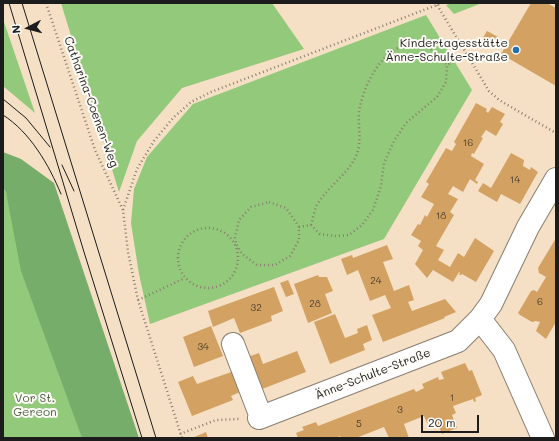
<!DOCTYPE html>
<html>
<head>
<meta charset="utf-8">
<style>
	body { margin:0 }
	#map { position:relative; width:559px; height:441px; overflow:hidden; background:#f5dfc5; font-family:Mali,sans-serif }
	canvas { display:block }
	.frame { position:absolute; inset:0; border:4px solid #1c1c1c; pointer-events:none }
	.north { position:absolute; left:8px; top:8px; width:40px; height:40px; -webkit-text-stroke:3px #fdfcf7; paint-order:stroke; rotate:264deg; font-size:11px; font-weight:700; line-height:16px; text-align:center; color:#1c1c1c }
	.north::after { content:''; display:block; margin:auto; width:14px; height:18px; background:#1c1c1c; clip-path:polygon(50% 0,100% 100%,50% 72%,0 100%) }
	.scale { position:absolute; left:421px; top:415px; width:58px; height:18px; box-sizing:border-box; border:2px solid #1c1c1c; border-top:0; padding-left:5px; font-size:12px; line-height:14px; white-space:nowrap; color:#1c1c1c; -webkit-text-stroke:3px #fdfcf7; paint-order:stroke }
</style>
</head>
<body>
<div id="map">
<canvas width="559" height="441"></canvas>
<div class="frame"></div>
<div class="north">N</div>
<div class="scale">20 m</div>
</div>
<script>
const ctx = document.querySelector('canvas').getContext('2d');
ctx.lineJoin = 'round';
function fill(path, color) {
  ctx.fillStyle = color;
  ctx.fill(path, 'evenodd');
}
function trace(path, color, width, dash) {
  ctx.strokeStyle = color;
  ctx.lineWidth = width;
  ctx.lineCap = dash ? 'butt' : 'round';
  ctx.setLineDash(dash || []);
  ctx.stroke(path);
}
function write(font, color, halo, rows, align = 'center') {
  ctx.font = font + ' Mali,sans-serif';
  ctx.lineWidth = 4;
  ctx.setLineDash([]);
  ctx.textBaseline = 'middle';
  ctx.strokeStyle = halo;
  ctx.fillStyle = color;
  for (const [text, x, y, turn = 0] of rows) {
    ctx.save();
    ctx.translate(x, y);
    ctx.rotate((+turn || 0) * Math.PI / 180);
    ctx.textAlign = isNaN(turn) ? turn : align;
    if (halo) ctx.strokeText(text, 0, 0);
    ctx.fillText(text, 0, 0);
    ctx.restore();
  }
}
fill(new Path2D(`
	M61,3H272L304,49L182,88L137,141L119,192Z
	M452,3H482L454,14L446,5Z
	M426,15L472,90L384,239L150,324L139,274L131,223L134,189L147,157L193,104Z
	M3,19L35,113L3,86Z
	M3,188L6,192L82,438H3Z`), '#93c97a');
fill(new Path2D(`
	M3,152L21,159L54,183L139,438H82L21,271L6,192L3,188Z`), '#76ad6a');
fill(new Path2D(`
	M531,3H547L556,8V86L501,54Z
	M487,31L500,38L494,48L481,41Z
	M476,103L487,109L486,111L488,113L492,107L505,114L500,122L503,124L496,136L486,130L481,137L483,138L474,154L472,153L471,156L484,164L475,180L478,182L477,184L470,179L463,192L453,186L448,194L458,199L450,212L454,215L436,246L444,250L438,260L450,267L458,253L464,257L475,238L494,251L476,282L462,274L461,275H459L460,273L459,272L453,282L433,270L427,278L415,264L423,250L418,246L421,241L411,235L418,224L420,225L425,215L427,217L434,204L421,197L429,184L426,182L446,148L452,151L456,144L454,142Z
	M511,153L524,160L523,166L530,170L531,167L538,172L520,204L501,194L497,202L478,191L483,183L491,188Z
	M556,238V322L546,339L536,331L540,322L536,321L532,322L520,315L518,313L531,291L534,290L537,292L546,277L539,273L538,268Z
	M387,245L393,259L383,262L394,291L409,285L414,300L408,302L412,311L445,299L456,312L444,317L445,318L383,342L372,315L391,308L385,295L370,301L358,270L347,275L341,259L352,255L353,258Z
	M318,275L319,277H327L333,291L325,294L332,313L308,323L294,284Z
	M288,280L294,294L286,297L280,283Z
	M274,287L283,311L271,316L272,321L240,333L234,318L213,327L208,311Z
	M335,314L345,338L358,333L357,329L367,325L372,340L363,344L365,350L330,364L314,322Z
	M211,326L223,356L194,367L183,337Z
	M297,351L306,372L257,391L245,358L259,353L263,364Z
	M465,363L469,371L472,370L482,395L475,398L476,401L474,402L473,399L453,406L456,413L452,415L457,428L442,434L436,420L427,423L424,416L404,424L409,438H389L384,427L356,438H341L340,436L336,438H298L296,433L304,430L302,427L316,422L318,426L414,389L416,392L424,388L422,384L438,377L439,380L444,379L441,372Z
	M240,369L247,389L231,396L233,400L192,416L178,382L193,376L197,384Z
	M206,432L208,438H192Z`), '#d3a262');
const minor = new Path2D(`
	M480,319L504,350L543,438
	M233,344L261,417
	M259,418L458,341L480,319L491,304L528,227L556,179`);
trace(minor, '#887e70', 24);
trace(new Path2D(`
	M46,3L95,150L123,210L128,252L138,300L182,438
	M437,5L489,91L499,100L556,133
	M269,202L286,208L299,227V240L290,256L275,265H257L242,254L236,244L235,238L239,220L251,207Z
	M123,210L137,169L154,141L173,118L191,102L211,92L442,3
	M311,225C313,219 314,211 317,205C327,187 346,176 355,158C364,141 356,124 360,107C366,76 395,27 432,50C438,54 443,61 447,65
	M299,227L311,225L320,234L336,236L349,235L362,225L373,210L381,186L384,163L394,141L406,123L437,97L446,82L447,65L466,54
	M178 258a30 30 0 1 1 60 0a30 30 0 1 1-60 0Z
	M138,300L185,278
	M180,434L216,420L239,419`), '#887e70', 2.5, [1, 3]);
trace(minor, '#fff', 22);
trace(new Path2D(`
	M9,3L84,252L142,438
	M22,3L156,438
	M3,99L26,118L50,147
	M3,115C30,132 49,165 61,194
	M62,165L74,191`), '#1c1c1c', 1);
for (const [x, y, r, color] of [
	[516,50,4,"#1f6fb2"]
]) {
  const dot = new Path2D();
  dot.arc(x, y, r, 0, 2 * Math.PI);
  ctx.fillStyle = color;
  ctx.fill(dot);
  trace(dot, '#fdfcf7', 1.5);
}
write('10px', '#4a3e2e', null, [
	["16",468,143],
	["14",515,180],
	["18",441,216],
	["24",376,281],
	["6",540,302],
	["28",315,304],
	["32",256,308],
	["34",203,347],
	["1",452,398],
	["3",400,410],
	["5",359,424]
]);
write('12px', '#1c1c1c', '#fdfcf7', [
	["Kindertagesstätte",508,43],
	["Änne-Schulte-Straße",508,57]
], 'right');
write('12px', '#1c1c1c', '#fdfcf7', [
	["Catharina-Coenen-Weg",91,102,70],
	["Änne-Schulte-Straße",373,374,-21]
]);
write('12px', '#4c6142', '#fdfcf7', [
	["Vor St.",35,398],
	["Gereon",35,412]
]);
</script>
</body>
</html>
